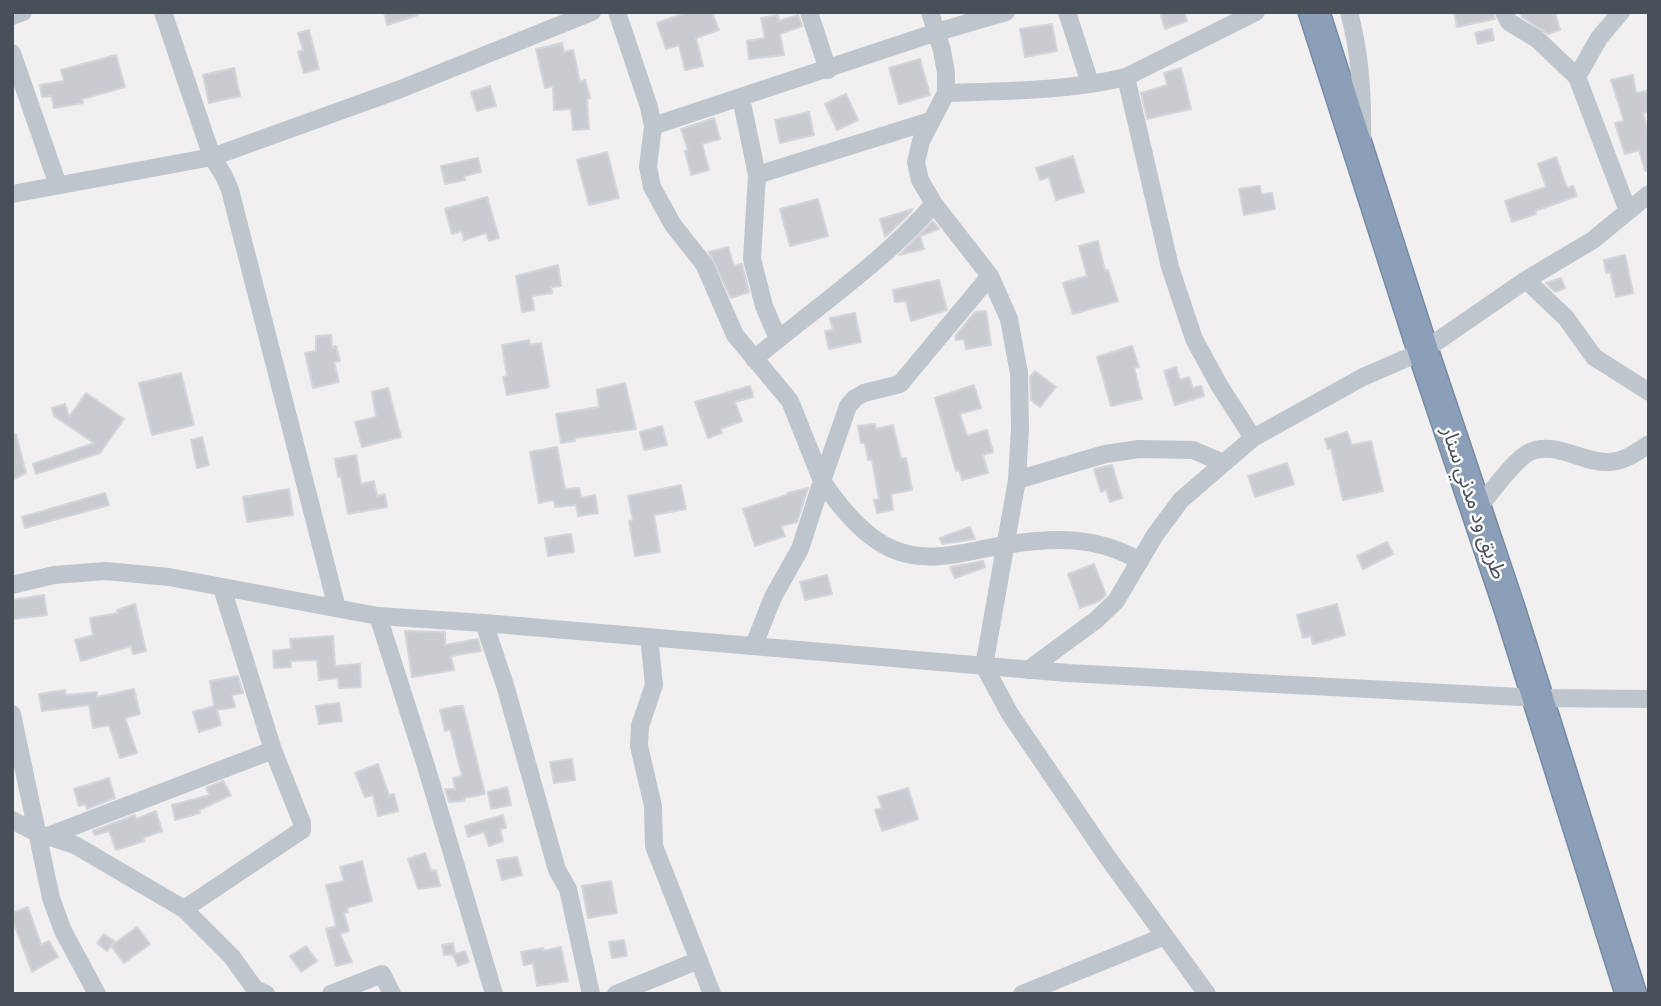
<!DOCTYPE html>
<html>
<head>
<meta charset="utf-8">
<style>
	body { margin:0 }
	#map { position:relative; width:1661px; height:1006px; overflow:hidden; background:#f1efef; font-family:"Fira Sans Condensed",sans-serif }
	canvas { display:block }
	.frame { position:absolute; inset:0; border:14px solid #48515a; pointer-events:none }
</style>
</head>
<body>
<div id="map">
<canvas width="1661" height="1006"></canvas>
<div class="frame"></div>
</div>
<script>
const ctx = document.querySelector('canvas').getContext('2d');
ctx.lineJoin = 'round';
function fill(path, color) {
  ctx.fillStyle = color;
  ctx.fill(path, 'evenodd');
}
function trace(path, color, width, dash) {
  ctx.strokeStyle = color;
  ctx.lineWidth = width;
  ctx.lineCap = dash ? 'butt' : 'round';
  ctx.setLineDash(dash || []);
  ctx.stroke(path);
}
function write(font, color, halo, rows, align = 'center') {
  ctx.font = font + ' "Fira Sans Condensed","Noto Sans Arabic",sans-serif';
  ctx.lineWidth = 5;
  ctx.setLineDash([]);
  ctx.textBaseline = 'middle';
  ctx.strokeStyle = halo;
  ctx.fillStyle = color;
  for (const [text, x, y, turn = 0] of rows) {
    ctx.save();
    ctx.translate(x, y);
    ctx.rotate((+turn || 0) * Math.PI / 180);
    ctx.textAlign = isNaN(turn) ? turn : align;
    if (halo) ctx.strokeText(text, 0, 0);
    ctx.fillText(text, 0, 0);
    ctx.restore();
  }
}
const building = new Path2D(`
	M384,12H418V15L387,25Z
	M688,12H712L719,30L696,38L703,66L685,70L679,45L666,49L657,23Z
	M1160,12H1184L1187,21L1165,29Z
	M1454,12H1493L1495,19L1457,27Z
	M1521,12H1555L1560,30L1548,34L1522,17Z
	M778,15L779,21L798,15L802,26L780,34L784,55L749,59L747,41L765,38L761,18Z
	M1052,24L1057,51L1025,57L1020,29Z
	M1492,29L1494,40L1478,44L1475,33Z
	M309,30L319,69L304,73L298,52L303,50L298,33Z
	M562,43L564,52L573,50L580,82L585,80L590,98L587,99L589,129L573,130L571,109L554,110L553,86L545,88L536,49Z
	M116,55L125,87L82,99L83,103L54,108L52,96L42,97L40,85L64,81L61,70Z
	M920,59L930,95L899,104L889,68Z
	M234,68L240,96L209,103L203,75Z
	M1181,68L1191,109L1147,119L1141,93L1167,85L1164,73Z
	M1633,75L1636,93L1649,90V112L1643,113L1649,133V170L1645,171L1639,150L1625,154L1615,123L1624,121L1611,80Z
	M490,86L496,106L477,111L471,92Z
	M846,94L858,120L837,130L825,104Z
	M809,112L814,135L780,143L775,120Z
	M714,118L720,139L702,144L709,170L691,175L685,151L688,150L681,129Z
	M607,152L619,198L589,205L577,160Z
	M1073,156L1084,192L1056,200L1049,177L1040,180L1036,168Z
	M1556,157L1567,188L1573,186L1577,196L1535,211L1536,214L1512,222L1505,201L1546,187L1538,164Z
	M478,158L481,172L464,176L465,180L445,184L441,166Z
	M1260,186L1261,194L1272,193L1275,209L1244,215L1239,189Z
	M487,197L499,238L489,241L486,233L464,240L462,231L452,234L445,209Z
	M818,199L828,236L790,246L780,209Z
	M913,209L905,218L885,237L880,219Z
	M933,221L939,229L920,236L924,249L899,255Z
	M1098,241L1105,271L1108,270L1118,301L1073,314L1063,283L1087,276L1079,246Z
	M728,247L734,266L742,264L749,292L731,298L709,252Z
	M1625,255L1633,293L1616,297L1610,272L1606,273L1604,260Z
	M558,265L561,286L551,287L552,293L532,296L534,310L522,312L516,276Z
	M1561,278L1565,288L1555,292L1546,283Z
	M939,280L947,310L911,321L906,301L895,302L893,290Z
	M986,311L991,345L966,349L964,339L956,340L955,336L975,312Z
	M855,313L861,342L829,349L825,331L833,330L830,318Z
	M331,335L332,347L336,346L340,361L334,362L339,382L313,388L305,353L316,351V336Z
	M529,340L530,345L541,343L549,387L507,395L503,377L507,376L502,345Z
	M1132,346L1139,367L1134,368L1142,399L1111,406L1097,357Z
	M1176,367L1180,380L1189,377L1193,388L1201,386L1204,396L1175,405L1164,371Z
	M1035,371L1056,387L1040,407L1031,400L1030,377Z
	M181,373L194,425L152,435L139,383Z
	M625,383L636,429L575,438V441L561,443L556,414L599,407L597,390Z
	M974,385L981,408L960,414L967,436L987,430L993,452L983,455L988,473L962,480L959,470L956,471L935,398Z
	M750,386L753,397L735,402L742,421L720,429L722,433L708,438L695,402Z
	M388,388L401,437L362,447L355,422L376,417L372,392Z
	M86,393L124,419L100,453L36,474L33,464L94,443L54,416L52,408L65,404L69,417Z
	M875,424L876,429L893,425L901,459L906,458L912,490L891,494L893,510L877,513L874,500L879,499L872,460H868L865,443H861L858,426Z
	M662,426L667,445L644,450L640,432Z
	M1347,432L1352,445L1371,441L1383,491L1343,500L1331,449H1328L1325,439Z
	M16,434L26,473L12,480V435Z
	M202,437L209,465L197,468L191,440Z
	M557,447L565,489L579,488L581,498L595,495L598,513L578,516L576,505L555,507L554,500L539,503L530,452Z
	M356,455L361,484L374,481L377,496L385,494L387,507L348,514L341,476L338,477L335,459Z
	M1287,463L1294,484L1255,497L1248,476Z
	M1112,465L1122,498L1110,502L1106,490L1101,492L1094,469Z
	M681,485L686,509L654,515L660,552L635,556L629,521L633,520L628,496Z
	M808,488L797,522L781,526L785,536L755,546L743,509L787,495V493Z
	M289,489L293,515L247,522L243,497Z
	M105,493L109,505L25,528L22,517Z
	M970,527L975,539L942,544L940,538Z
	M571,534L574,552L548,556L545,538Z
	M1387,542L1393,554L1363,569L1357,556Z
	M983,561L985,567L955,578L950,567Z
	M1094,564L1106,595L1099,601L1080,608L1068,574Z
	M827,575L832,594L805,600L800,582Z
	M44,595L47,615L12,619V600Z
	M135,604L146,651L133,654L131,646L81,661L75,640L93,635L90,618L118,613L117,610Z
	M1337,604L1345,635L1313,644L1311,636L1303,638L1297,615Z
	M405,631L445,632V645L478,639L481,651L451,656L454,670L412,677Z
	M333,636L335,666L360,664L361,687L339,688L338,678L319,680L317,660L291,661V667L274,668L273,651L291,649L290,639Z
	M238,676L243,693L232,695L235,707L217,710L221,725L199,732L193,712L214,706L210,681Z
	M134,689L140,714L125,718L137,753L120,758L109,725L93,728L89,705L42,711L39,694L65,690L66,695L97,692V697Z
	M339,703L342,721L319,724L316,706Z
	M458,706H463L485,794L464,798V801L449,802L445,789H455L453,778L462,776L450,729L445,731L440,710Z
	M572,759L575,780L554,783L550,762Z
	M378,764L389,795L394,794L398,811L378,816L373,795L365,797L355,773Z
	M109,778L115,798L87,809L85,804L79,806L74,789Z
	M223,781L231,795L199,810L200,813L175,820L172,805L210,795L206,788Z
	M507,787L511,805L491,809L488,792Z
	M908,788L918,819L882,831L875,810L882,808L878,797Z
	M156,811L162,831L143,838L144,841L116,850L109,831L95,835L93,831L135,815L136,819Z
	M503,815L506,828L500,829L503,841L489,846L484,832L468,837L465,826Z
	M425,853L431,871L436,870L440,886L418,889L408,859Z
	M517,857L522,875L502,880L497,860Z
	M362,861L372,901L347,908L348,912L344,913L349,931L340,934L352,962L336,966L326,929L336,926L326,885L344,881L340,867Z
	M611,881L617,913L588,918L582,886Z
	M28,907L41,945L49,941L58,957L32,972L12,918V913Z
	M137,927L150,944L124,963L111,946Z
	M104,934L114,941L107,951L97,943Z
	M624,940L627,956L612,958L609,942Z
	M453,943L455,954L444,955L442,945Z
	M306,946L317,961L301,972L290,956Z
	M561,947L568,981L537,986L533,963L524,965L521,952L543,948L544,951Z
	M465,951L469,962L458,966L453,955Z`);
fill(building, '#c9cbd1');
trace(building, '#d3d5da', 2);
const highway = new Path2D(`
	M1314,12L1423,351L1509,607L1631,994`);
trace(highway, '#768ba5', 33);
trace(new Path2D(`
	M163,12L212,157L224,176L230,190L337,608
	M617,12L649,107L653,126L648,167L652,187L673,225L704,264L735,335L790,401L822,481L800,549L773,597L754,645
	M809,12L828,70
	M930,12L942,50L946,73V93L921,141L916,162L920,180L934,204L990,276L1009,319L1019,373L1020,428L1017,480L984,666L1010,714L1108,858L1207,994
	M1067,12L1090,83
	M1349,12C1360,53 1363,95 1362,137
	M1504,12L1509,22L1537,39L1577,77L1628,211
	M12,16L23,12
	M12,53L58,185
	M1126,77L1170,267L1194,339L1219,385L1253,438
	M1577,77L1599,38L1621,12
	M946,93C1005,91 1068,91 1126,77L1256,12
	M741,98L757,175L752,259L764,306L778,339
	M653,126L937,32L1006,12
	M757,175L930,121
	M12,194L212,157L398,90L592,12
	M990,276L900,384L864,393L855,398L848,406L822,481C839,506 862,535 890,548C928,566 966,551 1005,545C1054,537 1097,536 1140,561
	M1526,280L1566,318L1594,357L1649,392
	M754,359C815,308 881,264 934,204
	M1017,480L1105,454L1139,449L1193,450L1223,463
	M1475,512C1487,498 1515,458 1530,452C1555,440 1584,464 1610,462C1625,461 1637,452 1649,444
	M12,585L54,575L106,571L169,577L378,616L484,623L1068,673L1538,698L1649,699
	M378,616L426,766L494,994
	M484,623L505,685L557,870L568,889L591,994
	M649,637L654,685L640,726L639,746L653,806L654,846L712,994
	M1028,670L1096,620L1116,601L1155,535L1181,500L1253,438L1363,377L1423,351L1526,280L1593,240L1649,194
	M12,714L51,898L63,931L97,994
	M12,820L37,833L75,845L184,909L232,957L255,989L266,994
	M48,836L273,750
	M184,909L302,830V823L273,750L222,588
	M331,994L382,974L392,994
	M616,994L699,960
	M1022,994L1165,936`), '#bec5cc', 18);
trace(highway, '#8b9fb9', 30);
write('21px', '#48515a', '#fff', [
	["طريق ود مدني سنار",1473,503,71]
]);
</script>
</body>
</html>
